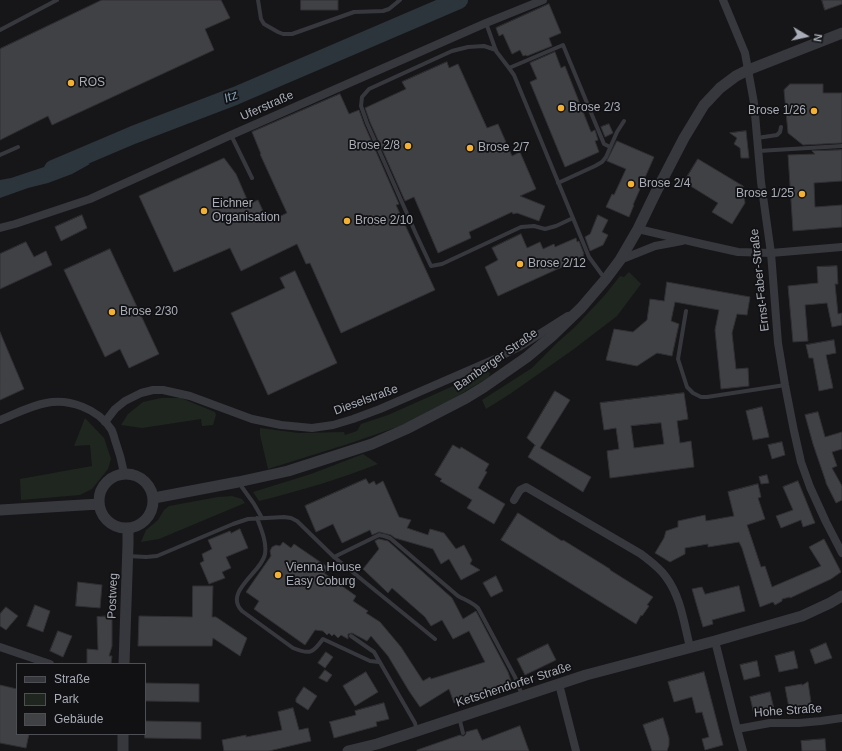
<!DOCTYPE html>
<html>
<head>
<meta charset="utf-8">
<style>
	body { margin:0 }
	#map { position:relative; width:842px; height:751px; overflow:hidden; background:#161618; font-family:Helvetica,sans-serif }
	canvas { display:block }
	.legend { position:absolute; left:16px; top:663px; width:130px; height:72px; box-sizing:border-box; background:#111113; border:1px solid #4d4f55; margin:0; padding:5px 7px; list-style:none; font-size:12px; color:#a8adb8 }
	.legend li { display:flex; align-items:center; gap:8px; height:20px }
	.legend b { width:20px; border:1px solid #4d4f55 }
	.north { position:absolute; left:786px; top:16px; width:40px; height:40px; -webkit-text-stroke:3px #111113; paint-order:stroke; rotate:99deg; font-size:11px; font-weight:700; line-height:16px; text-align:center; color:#a8adb8 }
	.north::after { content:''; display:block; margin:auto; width:14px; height:18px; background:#a8adb8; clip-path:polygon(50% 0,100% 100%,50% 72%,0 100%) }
</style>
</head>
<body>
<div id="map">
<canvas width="842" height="751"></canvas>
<ul class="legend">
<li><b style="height:5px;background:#37383d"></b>Straße</li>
<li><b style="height:11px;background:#1e261f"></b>Park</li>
<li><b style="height:11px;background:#404145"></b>Gebäude</li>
</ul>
<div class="north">N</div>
</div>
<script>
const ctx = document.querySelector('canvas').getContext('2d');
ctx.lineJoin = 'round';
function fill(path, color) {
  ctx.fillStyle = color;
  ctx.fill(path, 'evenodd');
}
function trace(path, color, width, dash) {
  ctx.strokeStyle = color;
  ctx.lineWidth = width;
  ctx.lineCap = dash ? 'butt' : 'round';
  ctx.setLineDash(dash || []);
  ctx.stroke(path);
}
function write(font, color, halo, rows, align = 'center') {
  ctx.font = font + ' Helvetica,sans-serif';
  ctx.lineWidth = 3.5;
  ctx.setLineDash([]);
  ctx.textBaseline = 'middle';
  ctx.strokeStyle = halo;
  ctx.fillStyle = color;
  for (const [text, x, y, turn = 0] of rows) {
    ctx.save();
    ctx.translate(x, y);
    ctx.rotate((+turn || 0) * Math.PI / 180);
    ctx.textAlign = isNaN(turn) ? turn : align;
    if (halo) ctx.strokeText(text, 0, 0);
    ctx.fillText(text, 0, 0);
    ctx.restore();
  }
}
fill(new Path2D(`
	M629,272L641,284L617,316L574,349L510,394L486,409L482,400L532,368L558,342L575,327L605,295L620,276L624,277Z
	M487,371L490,373L489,377L449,401L400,426L351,443L268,469L260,435V428L299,433L344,432L345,435L357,431L361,424L388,415Z
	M161,398H181L215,412L216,415L213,425L202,426L201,419L142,428L121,425L128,414L143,402Z
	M85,418L104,438L111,459L108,469L92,489L80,495L21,500L20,479L92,466L90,445L74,446Z
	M363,454L378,464C339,479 300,491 259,501L253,492L311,474Z
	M232,496L242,499L245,503L159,539L141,542L146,530L158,520L164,510L169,506L218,497Z`), '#1e261f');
fill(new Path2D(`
	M67,156L90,164L72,174L48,183L28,188L0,198V180L11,178L56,163Z`), '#2c353c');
trace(new Path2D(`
	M53,169L133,135L235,96L459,0`), '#2c353c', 18);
const building = new Path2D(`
	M102,0H221L230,18L205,29L214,50L52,125L48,116L0,140V49Z
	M301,0H338V10H301Z
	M822,0H842V4L825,10Z
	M549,4L561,33L549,38L552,46L527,56L526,55L523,56L520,50L512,54L503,34L499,36L496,28Z
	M555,52L561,68L565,66L591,132L595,130L598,140L595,141L599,152L565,167L530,82L537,79L530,63Z
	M447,62L449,68L458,64L487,128L498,124L512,156L520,152L536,189L520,196L545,206L539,221L517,213L513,214L512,212L469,232L471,238L438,253L414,197L405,201L370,122L365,108L406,89L402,82Z
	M790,84H823V93H842V143L803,145L788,133L784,90Z
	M340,94L349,114L359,110L364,124L399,204L396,205L435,290L341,333L310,263L306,264L297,244L241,271L230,248L174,272L139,196L224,158L236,174L249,204L258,200L268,222L287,213L260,154H261L252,132Z
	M609,124L613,133L605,137L601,127Z
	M746,131L749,158H741L740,148L734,144L737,138L730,133Z
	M617,141L654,157L633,205H634L629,217L606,207L612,194L614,195L626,169L607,161Z
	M842,150V181L814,183L815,207L842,205V227L793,231L788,155L815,154L812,151Z
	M698,159L743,186L745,203L732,224L712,212L718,203L684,182Z
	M82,215L87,228L61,241L55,227Z
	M598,215L608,220L602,232L608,235L603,245L590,251L585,237L590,234Z
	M521,234L527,248L540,242L543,249L554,244L555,247L576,238L577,242L579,241L584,254H583L584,257L498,296L485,267L498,260L492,248Z
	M26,242L34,257L46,251L52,265L0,289V254Z
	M110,249L159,354L129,368L120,349L105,357L64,270Z
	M837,266L838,284H835L838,314L842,313V325L832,327L827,303L805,305L808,341L793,342L788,286L818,283L817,267Z
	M295,271L337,363L268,395L231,313L285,288L280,278Z
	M667,282L750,297L747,315L737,314L732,333L736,369L748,368L749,386L721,389L715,330L719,310L675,302L671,321L679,324L672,356L657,353L637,366L606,360L614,329L633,332L647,320L650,299L664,301Z
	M0,332L24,389L0,400Z
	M834,340L836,353L826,355L833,388L819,391L813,358H809L806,345Z
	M555,391L570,400L540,448L591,477L583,492L528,457L535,445L536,446L527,438Z
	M684,393L688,419L677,421L680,443L691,441L694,467L610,478L607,451L619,449L616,428L604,430L600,403ZM661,423L664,444L634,448L631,426Z
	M762,407L769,437L753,440L746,411Z
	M818,412L825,437L842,432V449L832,452L837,466L832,468L842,486V500L836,503L826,483V482L813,444L805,415Z
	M782,442L785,455L772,459L768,445Z
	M453,445L460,449L461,447L489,464L485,471L487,472L478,488L505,504L494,524L467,508L472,500L440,481L442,479L435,475Z
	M767,475L769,483L761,484L759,477Z
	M366,479L369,484L374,481L376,485L383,481L399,517L411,520L407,528L428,535L430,529L444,533L456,549L464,545L472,560L470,564L480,570L461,580L449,559L441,564L433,549L395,538L391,535L379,532L372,535L370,530L342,543L333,524L316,532L305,506Z
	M798,481L815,523L803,527L801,520L781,528L776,516L793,510L783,487Z
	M758,484L761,497L758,498L765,519L747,525L761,567L765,566L772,587L821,566L809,547L824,539L841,572L831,579L790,598V597L782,599V601L775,605L773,602L760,607L742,548L739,542L708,547V544L685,548V554L670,562L655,553L664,538L666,531L678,527V521L705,515L706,521L734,516L728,492Z
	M518,513L562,541L563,540L610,569V570L653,597L647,605L649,606L642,616L641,615L636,624L501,540Z
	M240,529L248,548L226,557L231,568L222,572L225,578L209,584L200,563L204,561L202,554L212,549L208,540L230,531L231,533Z
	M379,539L388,541L452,598L463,619L476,611L508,672L512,684L454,703L449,689L420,707L409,691L388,656L371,636L367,641L352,633L348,634V639L341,635L338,638L334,634L332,636L329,633L327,635L323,631L315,630L305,645L254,609L259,601L246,592L271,556L270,551L272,547L276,545L280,546L283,542L291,548L294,544L329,568L324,573L356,596L353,601L368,611L366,613L380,622L401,647L423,681L430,677L431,679L485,662L469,631L453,639L442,620L431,626L425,617L392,588L388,593L363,569L379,549L375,541Z
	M496,576L503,591L491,597L483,583Z
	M78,582L102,585L100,608L76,606Z
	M193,586H213L212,617H216L247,638L240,656L213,638L212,646H138L139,616L192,617Z
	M739,586L745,611L712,620L713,624L703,627L692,589L702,587L705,594Z
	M35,605L50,611L43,632L27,626Z
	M6,607L18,616L6,630L0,626V614Z
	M112,616V646L109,656H112L111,664H87V649L98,650L97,617Z
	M58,631L72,636L63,657L50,651Z
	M826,643L832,658L815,664L810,650Z
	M548,644L556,660L525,675L517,659Z
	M794,651L798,668L779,672L775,656Z
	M326,652L333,657L325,668L318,663Z
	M757,661L760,676L744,680L740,665Z
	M325,670L332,675L327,682L319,678Z
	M366,672L378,692L355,706L343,686Z
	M704,672L723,745L705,750L702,739L709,737L702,712L696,713L692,697L674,702L668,682Z
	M808,682L812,709L790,713L785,687L802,684V685Z
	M145,683L199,684V702L145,701Z
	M0,685L17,689V734H29L26,748L0,743Z
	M304,687L317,696L308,710L296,702V699Z
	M770,692L774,709L754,714L750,697Z
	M384,703L389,719L376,722L377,726L334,738L330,723L329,722L356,715L355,711Z
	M293,708L299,730L308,728L311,741L269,751H224L222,740L246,735V737L282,730L278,712Z
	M663,718L669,738V745L667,751H652L643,725Z
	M145,721L201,722V739L145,738Z
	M520,726L529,751H417V750L460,735L462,736H464L466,734V732L477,729L482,740Z
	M825,739L826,751H802L801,741Z`);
fill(building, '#404145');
trace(building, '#303034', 1);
trace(new Path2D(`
	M258,0L261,19L264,24L278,32L283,34H292L354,12L383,11L389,9L400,0
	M486,23L496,51L509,68L514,75L589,257L605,279
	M0,30L57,0
	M496,50L484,46L468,47L452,51L369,89L362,97L361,106L367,123L416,234L431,266L442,264L521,227L534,226L545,229L556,226L573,218
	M509,68L563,45L604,144L610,147
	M231,135L252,178
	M757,138L777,135L780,132L781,127
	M758,151L842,146
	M0,155L18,147
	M558,183L595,166L602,162L606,157L617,132L624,121
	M686,311L678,359L687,387L693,393L701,397H707L785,385
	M239,483L254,504L262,518
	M257,518C261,529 267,542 265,554C262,572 223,592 242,611L293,648C310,655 313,653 323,639L370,661L379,662
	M128,556L146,557L157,556L233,524L248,519L284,517L291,518L297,521L334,557L435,639
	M334,557L379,535L384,536L390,538L458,596C465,600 472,602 478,608L515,677L522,695
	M351,636L374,652L415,723L417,731
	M459,717L463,733`), '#37383d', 4);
trace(new Path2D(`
	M723,0L745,53L754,103L761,182L771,253L778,343L785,385L794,431L801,462L810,487L826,522L842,553
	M0,228L15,224L90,199L231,135L486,23L543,0
	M638,229L702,244L738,252L771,253L842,247
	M620,260L655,246L682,241
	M0,420C15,414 30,406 46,403C69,398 98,409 111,429C113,432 114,437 115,440C119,451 122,462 124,473
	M105,422L115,409L125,401L141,393L153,390H163L190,396L252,419L281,425L312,428L333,425L353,419L380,409L495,359L519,347L568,316
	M514,500L520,490L526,487L641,554C650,561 660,568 666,577C681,597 684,624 690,647
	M715,641L737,729L743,751
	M0,647L50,664
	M559,684L576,751
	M737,729L770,723H799L821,721L842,718`), '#37383d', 8);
trace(new Path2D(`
	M99 501a27 27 0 1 1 54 0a27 27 0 1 1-54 0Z
	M154,498L238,482L288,471L372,444L406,429L466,398L484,387L527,357L552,336L581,308L605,280L620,260L638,229L656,192L684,138L704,105L720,88L736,76L748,70L842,33
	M0,510L99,504
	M124,664L128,544V528
	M123,734V751
	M348,751L377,744L417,731L586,675L715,641L802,616L830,603L842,596`), '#37383d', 11);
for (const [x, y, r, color] of [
	[71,83,4,"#f2b134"],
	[561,108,4,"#f2b134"],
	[814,111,4,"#f2b134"],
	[408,146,4,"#f2b134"],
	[470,148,4,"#f2b134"],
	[631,184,4,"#f2b134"],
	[802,194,4,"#f2b134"],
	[204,211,4,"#f2b134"],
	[347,221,4,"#f2b134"],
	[520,264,4,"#f2b134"],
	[112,312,4,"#f2b134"],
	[278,575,4,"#f2b134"]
]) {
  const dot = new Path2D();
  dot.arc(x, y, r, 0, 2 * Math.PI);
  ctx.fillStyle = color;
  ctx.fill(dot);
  trace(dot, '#111113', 1.5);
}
write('12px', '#a8adb8', '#111113', [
	["ROS",79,83],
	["Brose 2/3",569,108],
	["Brose 1/26",806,111,"right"],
	["Brose 2/8",400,146,"right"],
	["Brose 2/7",478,148],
	["Brose 2/4",639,184],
	["Brose 1/25",794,194,"right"],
	["Eichner",212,204],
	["Organisation",212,218],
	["Brose 2/10",355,221],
	["Brose 2/12",528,264],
	["Brose 2/30",120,312],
	["Vienna House",286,568],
	["Easy Coburg",286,582]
], 'left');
write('12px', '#a8adb8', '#111113', [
	["Uferstraße",267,106,-24],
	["Ernst-Faber-Straße",760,280,-96],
	["Bamberger Straße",496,360,-35],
	["Dieselstraße",366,400,-20],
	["Postweg",113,596,-88],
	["Ketschendorfer Straße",514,685,-18],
	["Hohe Straße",788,711,-4]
]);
write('italic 13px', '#7f9bb3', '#111113', [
	["Itz",231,97,-22]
]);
</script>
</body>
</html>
